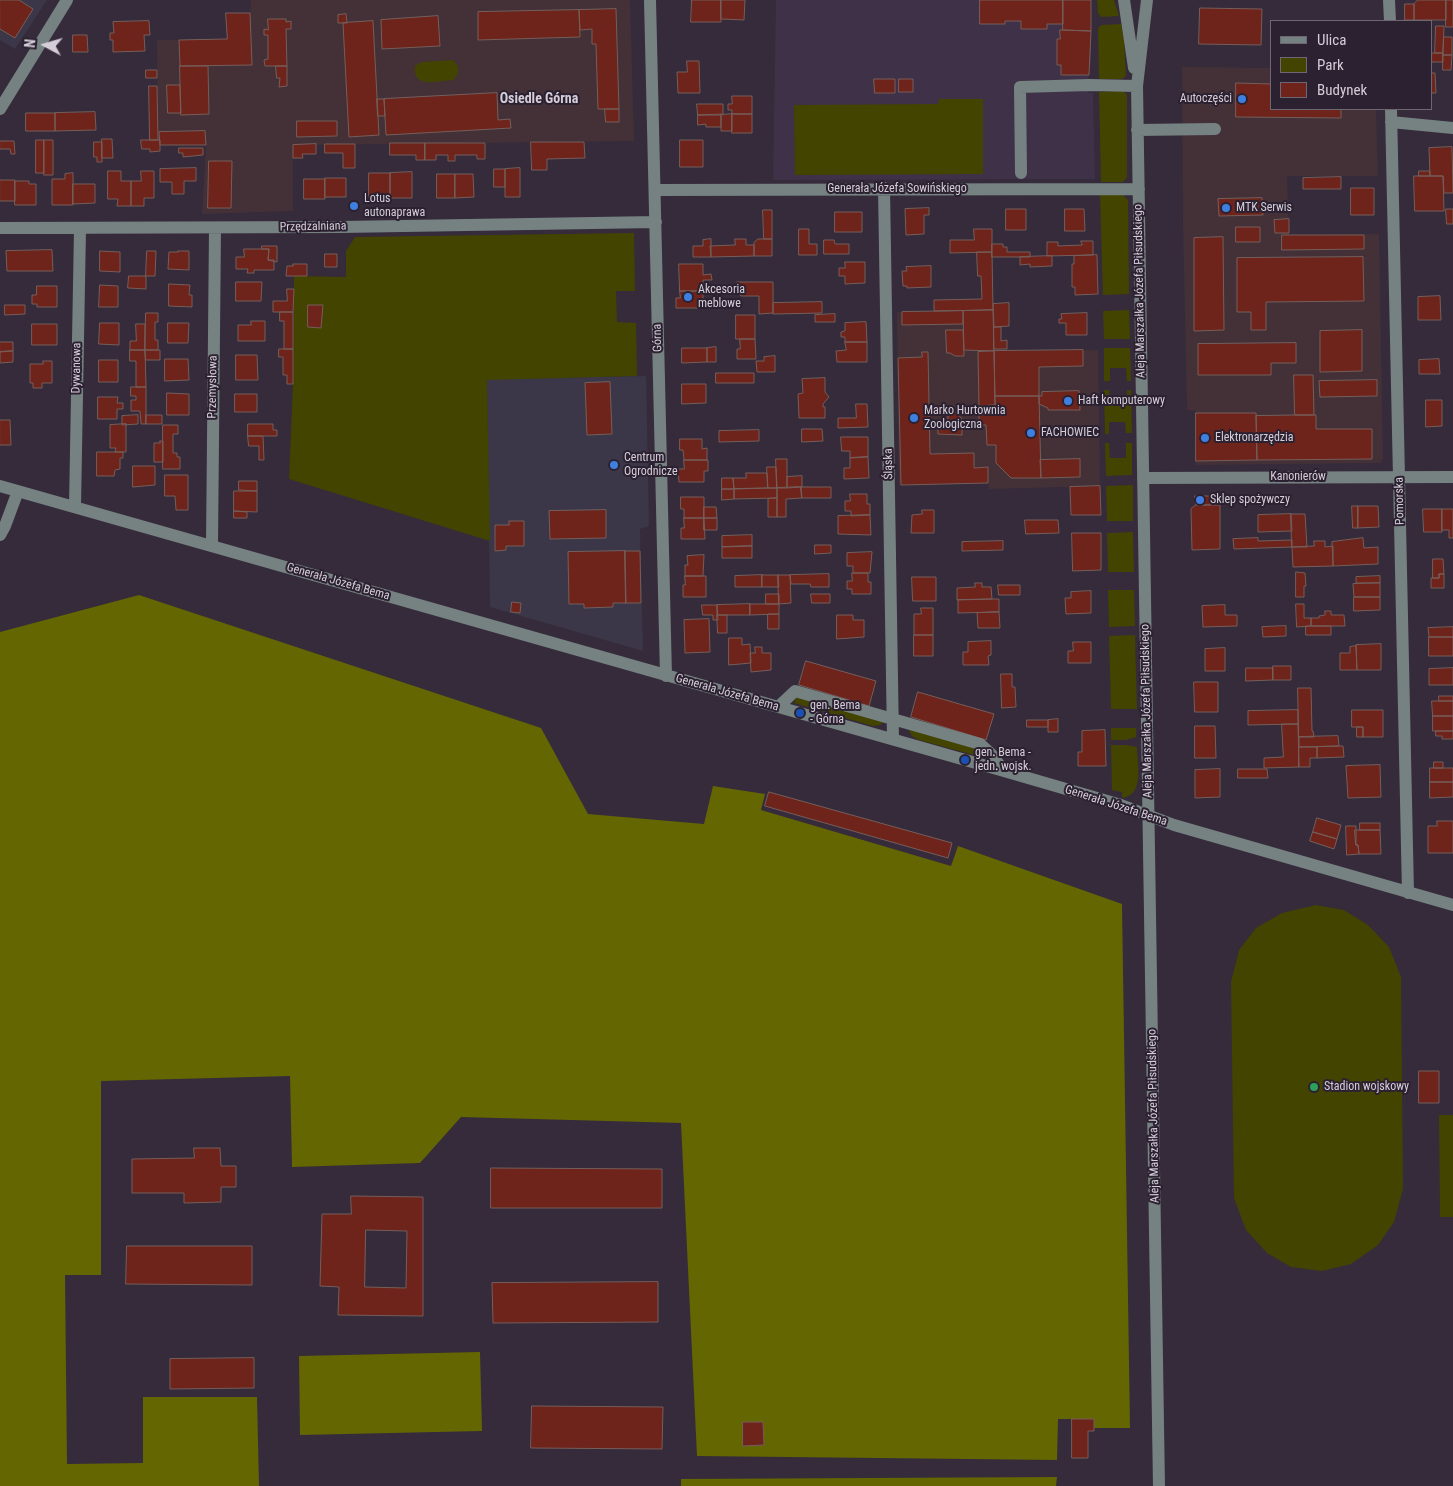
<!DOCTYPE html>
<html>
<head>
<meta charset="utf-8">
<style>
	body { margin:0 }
	#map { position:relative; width:1453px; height:1486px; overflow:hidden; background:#352b3b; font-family:"Roboto Condensed",sans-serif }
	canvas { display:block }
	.legend { position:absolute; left:1270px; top:20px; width:162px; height:90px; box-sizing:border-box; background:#2b2131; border:1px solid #6f6674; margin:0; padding:6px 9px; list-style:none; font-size:15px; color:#d5ced9 }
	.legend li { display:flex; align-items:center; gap:10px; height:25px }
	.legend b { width:25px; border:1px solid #6f6674 }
	.north { position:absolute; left:20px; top:20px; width:50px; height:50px; -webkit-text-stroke:4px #2b2131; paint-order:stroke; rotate:276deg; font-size:14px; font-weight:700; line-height:20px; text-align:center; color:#d5ced9 }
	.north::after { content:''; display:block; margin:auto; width:18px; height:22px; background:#d5ced9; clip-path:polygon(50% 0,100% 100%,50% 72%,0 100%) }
</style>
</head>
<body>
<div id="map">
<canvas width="1453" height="1486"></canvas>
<ul class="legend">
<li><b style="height:6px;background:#768282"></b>Ulica</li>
<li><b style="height:14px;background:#424400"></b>Park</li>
<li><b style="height:14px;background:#6e231b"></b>Budynek</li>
</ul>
<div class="north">N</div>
</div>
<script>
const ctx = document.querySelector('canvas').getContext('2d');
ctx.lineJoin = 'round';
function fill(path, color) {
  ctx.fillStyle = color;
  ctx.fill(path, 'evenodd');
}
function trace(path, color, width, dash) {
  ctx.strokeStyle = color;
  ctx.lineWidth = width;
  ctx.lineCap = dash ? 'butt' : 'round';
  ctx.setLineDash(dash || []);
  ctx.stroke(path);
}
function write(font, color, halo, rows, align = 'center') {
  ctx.font = font + ' "Roboto Condensed",sans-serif';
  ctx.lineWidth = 4;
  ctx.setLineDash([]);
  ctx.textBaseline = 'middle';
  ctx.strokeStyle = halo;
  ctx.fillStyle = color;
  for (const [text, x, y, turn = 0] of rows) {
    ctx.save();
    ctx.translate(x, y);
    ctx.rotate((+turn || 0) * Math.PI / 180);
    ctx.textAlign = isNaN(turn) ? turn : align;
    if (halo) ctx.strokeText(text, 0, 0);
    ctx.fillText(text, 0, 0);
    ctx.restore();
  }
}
fill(new Path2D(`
	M0,0H47L15,49L0,40Z
	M646,376L649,526L640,529L643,651L490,607L487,379Z`), '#3b3748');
fill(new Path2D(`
	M251,0H630L634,141L293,145V211L202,214L206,145H160V140H158L157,40L227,39L226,13H250Z
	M1182,67L1272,68V109H1376L1378,176H1287L1289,235L1379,234L1383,458L1381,463L1196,465V411L1187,410L1183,224Z
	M993,310L994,351L1098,350L1100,486L989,489L988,483L899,485L897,312Z`), '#443137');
fill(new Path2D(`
	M776,0H1091V65H1089L1088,93H1093L1095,179L773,180Z`), '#3f3147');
fill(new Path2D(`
	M1097,0H1114L1119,16L1101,17L1098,13Z
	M1121,24L1124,40L1126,76L1122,79H1099L1098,28L1101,25Z
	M452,60C461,66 460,73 453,80C438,81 412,89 415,66L421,62Z
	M1123,91L1127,95V177L1123,182H1101L1099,92Z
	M939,99H983V174L795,175L794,105L938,104Z
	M1100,194L1123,195L1128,200L1129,294L1103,295Z
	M634,233L635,291H616L617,322L636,323L637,376L487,380L490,541L289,479L293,384L294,276L346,277V251L355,237Z
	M1129,310L1130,339H1104L1103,311Z
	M1104,348H1130L1131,381H1127L1126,368H1110V381H1104Z
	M1104,390H1109L1110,403H1127V390H1131L1132,433H1126L1125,422H1109V434H1105Z
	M1105,443H1109L1110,458H1126V443H1132V475L1106,476Z
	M1133,485V521H1107L1106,486Z
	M1133,532L1134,572H1108L1107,533Z
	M1108,590H1134L1135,626L1109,627Z
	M1135,635L1137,709H1111L1109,636Z
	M797,695L885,721L880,725L873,726L794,703Z
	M907,727L976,747L989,759L919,740L912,736Z
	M1111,728H1136V737L1126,740H1111Z
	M1111,745H1127L1137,747C1137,764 1145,795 1122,798V792L1112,790Z
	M1316,905L1344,910L1368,925L1389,947L1401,977L1403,1189L1394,1222L1378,1245L1351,1264L1322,1271L1291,1267L1267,1253L1246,1230L1234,1198L1231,982L1239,950L1256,928L1282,913Z
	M1439,1115H1453V1217H1440Z`), '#424400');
fill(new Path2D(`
	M139,595L541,728L588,814L704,824L713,786L765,794L761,810L951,866L958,846L1122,904L1130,1428H1094V1419H1058L1057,1460L697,1456L681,1123L461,1117L420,1163L292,1167L290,1076L101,1081V1275H65L67,1464L143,1463V1397H257L259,1486H0V632Z
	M480,1352L482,1431L300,1435L299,1356Z
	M1057,1477L1056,1486H681V1479Z`), '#646601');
const building = new Path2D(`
	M0,0H19L33,9L15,38L0,29Z
	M692,0H721V22H691Z
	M721,0H745L744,20L721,19Z
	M980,0H1063V24H1047V29H1021V21H1005V24H980Z
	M1063,0H1091V31L1063,30Z
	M1418,0H1446V20H1414V4Z
	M1446,0H1453V27H1446Z
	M1405,4H1414V20H1405Z
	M1200,8L1262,9L1261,45L1199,44Z
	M616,9L619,109H598L596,44H592V29L580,30L579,10Z
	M579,10L580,37L478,40V12Z
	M226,13H250L252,65L180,66L179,40L227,39Z
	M346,14L347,23H338V15Z
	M438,16L440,46L382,49L381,20Z
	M268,19H286V22L291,21V29H286L287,66H265L264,60L268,59V35H264V29L268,30Z
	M149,21L150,35H144L145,51L113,52V40H110V33H114L113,22Z
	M373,21L379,135L349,137L343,23Z
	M1436,26H1444L1443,53H1435Z
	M1060,30L1091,31L1089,75H1061V65H1057V39H1060Z
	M73,35H87L88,52H73Z
	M1444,37H1452V55H1443Z
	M1432,53H1443V62H1432Z
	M1443,55H1452L1451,70H1443Z
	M687,61H699L700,93H678L677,72H687Z
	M180,66H208L209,114L181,115Z
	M276,66H287V86L279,87L280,78H277Z
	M146,70H157V78H146Z
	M1432,73H1435L1436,93H1432Z
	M874,79H895V93H875Z
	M899,79H913V92H899Z
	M1236,83L1272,84V109H1341V118L1236,117Z
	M167,85H180L181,113H168Z
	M149,86H157L158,140H150Z
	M497,93L498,120L510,119L511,128L386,135L384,99Z
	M732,96H752V114H732V110H728V104H732Z
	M377,99H384L385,116H378Z
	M697,104H723V114L698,115Z
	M605,109H619V122H606Z
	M95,112L96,130L55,131V113Z
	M26,113H55V131H26Z
	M732,114H752V133H732Z
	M732,114V131H721V115Z
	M698,115H721V127H706V124L698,125Z
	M297,121H337V136L297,137Z
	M205,131L206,145H160L159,132Z
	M102,139H112L113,158H102Z
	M36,140H44V173H36Z
	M44,140H53V175H44Z
	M141,140H160V151L150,152V149H142Z
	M680,140H703V167H680Z
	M0,141H14L15,154H11L10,149H0Z
	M94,142H102V162H97V157H94Z
	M531,142H584L585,158L547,159V170H532Z
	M390,143H425V160H416V155H390Z
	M425,143H485V159H477V155H455V161H448V155H436V160H425Z
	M316,144V154H302L303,158H293V145Z
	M325,144H355V168H343V153H325Z
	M1452,147L1453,193H1444L1443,176H1430L1429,148Z
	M179,148H203V155L183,157V153H179Z
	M209,161H232L231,208H208Z
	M196,168V181H184V194H172V182H160V169Z
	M520,168V197H505V169Z
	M494,169H505V187H494Z
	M108,171H121V181H131V206H117L118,199H108Z
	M141,171H154V198H144V206H131V181H141Z
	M1419,171H1430V176H1419Z
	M412,172V198H390V173Z
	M73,173V205H52V179H65V174Z
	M369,173H390V198H369Z
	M437,174H455V198H437Z
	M455,174H473L474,197L455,198Z
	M1414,176H1443L1444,211H1415Z
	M1341,177V189H1303V178Z
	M325,178H346V197H325Z
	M304,179H325V199H304Z
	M0,180H15V201H0Z
	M15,181H29V184H36V205H15Z
	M73,184H95V203L73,204Z
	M1351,188H1374V215H1351Z
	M1262,198L1263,215L1219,216L1218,199Z
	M929,208V215H924V234L906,235L905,209Z
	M1006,209H1026V230H1006Z
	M1065,209H1084L1085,231H1065Z
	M1446,209H1453V224H1447Z
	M763,210H772V239H764Z
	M835,212H862V232H835Z
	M1289,219V233H1275L1274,220Z
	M1236,227H1260V242H1236Z
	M799,229H809V244H817V255H799Z
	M974,229H992V252L950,253V240H974Z
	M1282,235H1364V249L1282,250Z
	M1223,237L1224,330L1194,331V238Z
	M711,239V257H693V246H703V240Z
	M735,239H746V245H754V256L711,257L710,246L735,245Z
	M758,239H772V256H754V243Z
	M824,240H834L835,244H849V254H824Z
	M1081,241H1093V255L1047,256V242H1058V246L1082,245Z
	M992,244H1003V247H1007V252H1030V257H992Z
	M262,246H277V262L268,260L269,249H262Z
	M244,249H269L268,260H274V270H254V273H247L248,269H236V257H244Z
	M52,250L53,271H7L6,251Z
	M100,251L120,252V272L100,271Z
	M147,251H156L155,276H146Z
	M178,251H189V270L168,269L169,252H178Z
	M977,252H992L993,310L934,311V300L982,299L981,276H978Z
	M325,254H337V267H325Z
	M1097,255L1098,294L1075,295V287H1072V264H1074V256Z
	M1052,256V266L1030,267V264L1020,265V257Z
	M1363,257L1364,301L1266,302V330H1251V312H1237V258Z
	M845,262H865V283L845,284V276H839V268H845Z
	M293,264H307V276H286L287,266H293Z
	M679,264H703V275L711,274L712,280H703V291H680Z
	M931,266V287L907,288V286H903L902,271H907L906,267Z
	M129,276H146V289L128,288Z
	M236,282H262L261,301H236Z
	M737,282H773V313L759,314V296H741L739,294V287H737Z
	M169,284L190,285L189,295H192V307L169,306Z
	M100,285L118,286V307H99Z
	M37,286H57V307H37V304H32V295H36Z
	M287,289H294L293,312H273V301H287Z
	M680,291H703V308H676V298H680Z
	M1440,296L1441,320H1418V297Z
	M822,302V313L773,314V303Z
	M1009,303V326L994,327L993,304Z
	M5,305H25V314L5,315Z
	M308,305H323L321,328L308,327Z
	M993,310L994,351L964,350L963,311Z
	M963,311V324L902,325V312Z
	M280,312H293V349H284V321H280Z
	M146,313H158V322H155V340H158V350H145Z
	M1087,313V335H1066V323H1059V319H1062L1061,314Z
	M835,314V322H815V315Z
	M736,315H755V339H736Z
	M251,321H265V341H238V325H251Z
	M866,322L867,342H845V337H841V332L845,331V323Z
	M100,323H119V345L99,344Z
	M168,323H189L188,343H168Z
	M32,324H57V345H32Z
	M136,324H145V350H130V341H136Z
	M994,327H1001V341L1007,340V349H994Z
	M946,330H963L964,356H955L950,353H947Z
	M1362,330V371L1320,372V331Z
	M740,339H755L756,359H737V349H740Z
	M0,342H13V351L0,352Z
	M845,342H867V362H837L836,351L846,350Z
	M1296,343V363H1271V375H1198V344Z
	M716,347V362H707V348Z
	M682,348H707V362L682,363Z
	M279,349H293V384H287V375H283V357H279Z
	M130,350H145L146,387H136V361H130Z
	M145,350H160V360H146Z
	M1083,350V366L1039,367V396H995L994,351Z
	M13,351V362L0,363V352Z
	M994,351L995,405L979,406L978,352Z
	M922,352H928L930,454L974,453V468L988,467V483L901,485L898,358L922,357Z
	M236,355H257L258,380H236Z
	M775,356V372H757L756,361H764V357Z
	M165,359H188L189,380L165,381Z
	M1439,359L1440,374H1419V360Z
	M99,360H118V382H99Z
	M43,361H52V383H42V388H33V383H30V364H43Z
	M716,373H754V383H716Z
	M1294,375H1313L1314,415H1295Z
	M825,378V392L829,397L823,404V407H825V418H799L798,394L803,393L802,379Z
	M1377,380V396L1320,397L1319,381Z
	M610,382L612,434L587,435L585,383Z
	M682,384H706V403L682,404Z
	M131,387H146V424H141L140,411H131V400H136V396H131Z
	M1079,391L1080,410H1048V408L1039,404V396H1042V392Z
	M167,393L189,394V415H167Z
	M235,394H257V412H235Z
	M995,396H1039L1041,478H1011L996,463V445H987L986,425H979V406L995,405Z
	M98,397H118L117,403H123V409H117V419H98Z
	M1426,400H1442V426L1426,427Z
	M856,404H867L868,427L838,428V418H856Z
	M957,413L962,419V435L938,434V421H948V414Z
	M1196,413H1256L1257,460L1196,461Z
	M138,415V424L122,425V416Z
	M146,415H162V424H146Z
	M1295,415H1316V429H1372V459L1257,460L1256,416Z
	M0,420H10L11,445H0Z
	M126,424V452H115L116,448H110V425Z
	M248,424H273V430H277V436H248Z
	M163,425H178V434H173V453H177V457H180V469H163Z
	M802,429H822L823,441L802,442Z
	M759,430V441L719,442V431Z
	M248,436H263L264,460H259V446H249Z
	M841,437H868V457L850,458V451H842Z
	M680,439H702V449L707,448V460H684L683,450H680Z
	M160,441H163V462H154V443H160Z
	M97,452H123V458H120V469L115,470L114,476H97Z
	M868,457L869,478L844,479V468H850V458Z
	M776,459H787V488H777Z
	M1080,459V477L1041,478L1040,460Z
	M684,460H708V471H704V482H679L678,469H684Z
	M133,466H155V485L133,487Z
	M767,467H776L777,488H768Z
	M746,473H767L768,488L734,489L733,478H746Z
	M165,475H188V510H176L175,496H165Z
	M802,476V487L787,488V477Z
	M722,478H733L734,489H722Z
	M239,481H257V491L239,490Z
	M1100,486L1101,515H1071L1070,487Z
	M801,487L802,498L786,499V517H777V488Z
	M801,487H831V498H802Z
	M768,488H777V498L734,499V489Z
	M722,489H734V499L722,500Z
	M234,491H257V512L234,511Z
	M850,494H867V504H870V515L851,516V511H845V501H850Z
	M1195,496H1210V505H1196Z
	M681,497H704V518H684V509H681Z
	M777,498V517H768V499Z
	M1196,505H1220V549L1192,550L1191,509Z
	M1352,506H1358V528H1353Z
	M1358,506H1378L1379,527L1358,528Z
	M704,507H716L717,518H704Z
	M1423,509H1442V532H1424Z
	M1442,509H1453V538H1449V530H1442Z
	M606,510V538L550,539L549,511Z
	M922,510H934V533H911L912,515L922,514Z
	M234,511L247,512V518H234Z
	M1291,514L1292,531L1258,532V515Z
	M1291,514H1305L1307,547H1292Z
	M870,515L871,535L838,534V516Z
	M684,518H704L705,539H681V528H684Z
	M704,518H717V530H704Z
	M1025,520H1058L1059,533L1026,534Z
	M509,521H524V546H506V550L495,551V525H509Z
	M1072,533H1101V570L1073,571Z
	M752,535V546L722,547V536Z
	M1258,538V541L1292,540V547L1234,549L1233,539Z
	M1363,538L1364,548L1378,547V564L1333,566L1332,542Z
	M1003,541V550L962,551V542Z
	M1314,541H1325V547L1333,546V566L1293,567L1292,547L1314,546Z
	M815,545H831V553L815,554Z
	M752,546V558H722V547Z
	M625,551H640L641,603H626Z
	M625,551L626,603H613V607L584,608V604H569L568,552Z
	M872,552L870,573H853V566H847V553Z
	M704,555L703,576H685V565H688L687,556Z
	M1433,559H1443L1444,574H1439V578H1433Z
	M1296,572L1305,573L1306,586H1304V597H1296Z
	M852,573H868V582H871V594H852V589H847V581H852Z
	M829,574V587H811L810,584H791L790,575Z
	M1439,574H1444V588H1431V578H1439Z
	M762,575V587H735V576Z
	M762,575H778L779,587H762Z
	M778,575H790L791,603L779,604Z
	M685,576H706V597H683V585H685Z
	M1380,576V583H1356V577Z
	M912,577H936V601H913Z
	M975,583H982V587H991L992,599L957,600V588L975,587Z
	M1380,583V597H1354L1353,584Z
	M998,585H1020V595H999Z
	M1091,591V613L1066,614L1065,598H1071V592Z
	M766,594H779V604H766Z
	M811,594H830V603H812Z
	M1354,597H1380V610L1354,611Z
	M992,599H999V612L958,613V600Z
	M512,602L521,603L520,613L511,612Z
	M750,604V615H717V605Z
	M750,604H779V614L750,615Z
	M1296,604H1304V618H1311V626L1297,627Z
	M702,605H717L718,620H713V615H703Z
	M1225,605V615H1237V626L1203,627L1202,606Z
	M921,608H933V635H914V614H921Z
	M1325,611H1331V615H1344L1345,626H1311V618H1319V616L1325,615Z
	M999,612L1000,628H978L977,613Z
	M768,614H779V629H768Z
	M717,615H727V633H718Z
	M837,615H853V620H864V637L837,639Z
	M709,619L710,652L685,653L684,620Z
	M1286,626V636L1263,637L1262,627Z
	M1306,626H1331V635H1306Z
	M1453,627V637H1429L1428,628Z
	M914,635H933V656H914Z
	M1429,637H1453V656H1429Z
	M729,638H742V645L750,644L751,663L729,665Z
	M991,641V655L988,656L989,665H963V652H968V642Z
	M1073,642H1091V663H1068V651H1073Z
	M1381,644V670H1357L1356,645Z
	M1356,646L1357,670H1340V653H1350V647Z
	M755,647H762V653H771V670L751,672L750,653H755Z
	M1225,648V671H1205V649Z
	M806,661L876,681L869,706L799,685Z
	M1273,666H1291V680H1273Z
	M1246,668H1273V680L1246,681Z
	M1453,668V685H1429V669Z
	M1001,674H1012V687H1015L1016,707L1002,708Z
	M1194,682H1218V712H1195Z
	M1298,688H1311L1312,731H1313L1314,737H1299Z
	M918,692L994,714L986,740L911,717Z
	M1439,696H1453V701H1439Z
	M1432,701H1453V716H1433Z
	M1298,710V724L1248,725V711Z
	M1352,710H1383V737H1363V727H1352Z
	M1433,716H1453V731H1433Z
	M1058,719V732H1048V720Z
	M1027,720H1048V727H1027Z
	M1282,724H1298L1299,767L1264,768V758L1283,757Z
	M1195,726H1215L1216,758H1195Z
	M1357,727H1363V737H1357Z
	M1105,730L1106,766H1078V752H1082V731Z
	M1436,731H1453V739H1442V736H1436Z
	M1338,736L1339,746L1299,747V737Z
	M1339,746H1343L1344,757L1317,758V747Z
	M1299,747H1317V758H1310V767H1299Z
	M1434,762H1443V768H1434Z
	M1380,765L1381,797L1348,798L1346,766Z
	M1430,768H1453V782H1430Z
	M1220,769V797L1195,798V770Z
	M1238,769H1267L1268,778H1238Z
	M1430,782H1453V797L1430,798Z
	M769,792L952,843L948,858L765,806Z
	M1317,818L1341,825L1337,839L1313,832Z
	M1437,821H1453V853H1428V826H1437Z
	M1360,823H1380V830H1360Z
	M1346,826H1356V845H1358L1359,854L1347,855Z
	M1355,830H1380L1381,854H1359L1358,845H1356Z
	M1313,832L1337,839L1334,849L1310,841Z
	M1419,1071H1439V1103H1419Z
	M194,1148H220L221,1166H236V1187H221V1202L184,1203V1193H132V1159L194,1158Z
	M491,1168L662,1169V1208H491Z
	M351,1196L423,1197V1316L338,1315L339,1287L320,1286L322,1214H351ZM366,1230L407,1231L406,1288L365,1287Z
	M127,1246H252V1285L126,1284Z
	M658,1282V1322L493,1323L492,1283Z
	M254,1358V1388L170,1389V1359Z
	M532,1406L663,1407L662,1449L531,1448Z
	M1072,1419H1094V1431H1088V1458H1072Z
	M743,1422H763L764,1445L743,1446Z`);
fill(building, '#6e231b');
trace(building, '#765e5a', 1);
trace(new Path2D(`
	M650,0L666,676
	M1124,0L1134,68
	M1147,0L1137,86L1159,1486
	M1389,0L1390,21
	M0,109L67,0
	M1391,109L1408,893
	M1391,122L1453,128
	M1137,130L1215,129
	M1021,173L1020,87L1089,85L1137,86
	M884,188L893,739
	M655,190L1139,189
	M0,228L341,227L656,222
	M1143,478L1453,477
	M0,486L1004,771L1121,805L1174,825L1453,905
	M75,506L80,229
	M0,535L5,526L18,491
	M212,545L215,228
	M778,707L795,691L980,744L991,754L1004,771`), '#768282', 12);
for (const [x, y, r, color] of [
	[1242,99,5,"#3f7fe0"],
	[354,206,5,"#3f7fe0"],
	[1226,208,5,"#3f7fe0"],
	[688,297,5,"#3f7fe0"],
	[1068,401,5,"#3f7fe0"],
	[914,418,5,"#3f7fe0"],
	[1031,433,5,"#3f7fe0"],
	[1205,438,5,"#3f7fe0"],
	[614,465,5,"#3f7fe0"],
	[1200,500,5,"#3f7fe0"],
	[800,713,5,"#1a4fb4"],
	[965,760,5,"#1a4fb4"],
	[1314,1087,5,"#2e9e5b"]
]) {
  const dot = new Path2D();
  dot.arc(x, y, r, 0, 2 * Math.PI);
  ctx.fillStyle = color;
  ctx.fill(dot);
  trace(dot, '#2b2131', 2);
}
write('12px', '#d5ced9', '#2b2131', [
	["Autoczęści",1232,99,"right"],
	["Lotus",364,199],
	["autonaprawa",364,213],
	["MTK Serwis",1236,208],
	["Akcesoria",698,290],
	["meblowe",698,304],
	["Haft komputerowy",1078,401],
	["Marko Hurtownia",924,411],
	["Zoologiczna",924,425],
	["FACHOWIEC",1041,433],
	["Elektronarzędzia",1215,438],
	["Centrum",624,458],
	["Ogrodnicze",624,472],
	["Sklep spożywczy",1210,500],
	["gen. Bema",810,706],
	["- Górna",810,720],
	["gen. Bema -",975,753],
	["jedn. wojsk.",975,767],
	["Stadion wojskowy",1324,1087]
], 'left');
write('12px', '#d5ced9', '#2b2131', [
	["Generała Józefa Sowińskiego",897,189],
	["Przędzalniana",313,227,-1],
	["Aleja Marszałka Józefa Piłsudskiego",1140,291,-91],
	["Górna",658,338,-91],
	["Dywanowa",77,368,-89],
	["Przemysłowa",213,387,-89],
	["Śląska",889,464,-91],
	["Kanonierów",1298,477],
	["Pomorska",1400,501,-91],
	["Generała Józefa Bema",338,582,16],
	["Generała Józefa Bema",727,693,16],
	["Aleja Marszałka Józefa Piłsudskiego",1147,711,-91],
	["Generała Józefa Bema",1116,806,18],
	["Aleja Marszałka Józefa Piłsudskiego",1154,1116,-91]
]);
write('bold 14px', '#d5ced9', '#2b2131', [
	["Osiedle Górna",539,99]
]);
</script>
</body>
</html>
